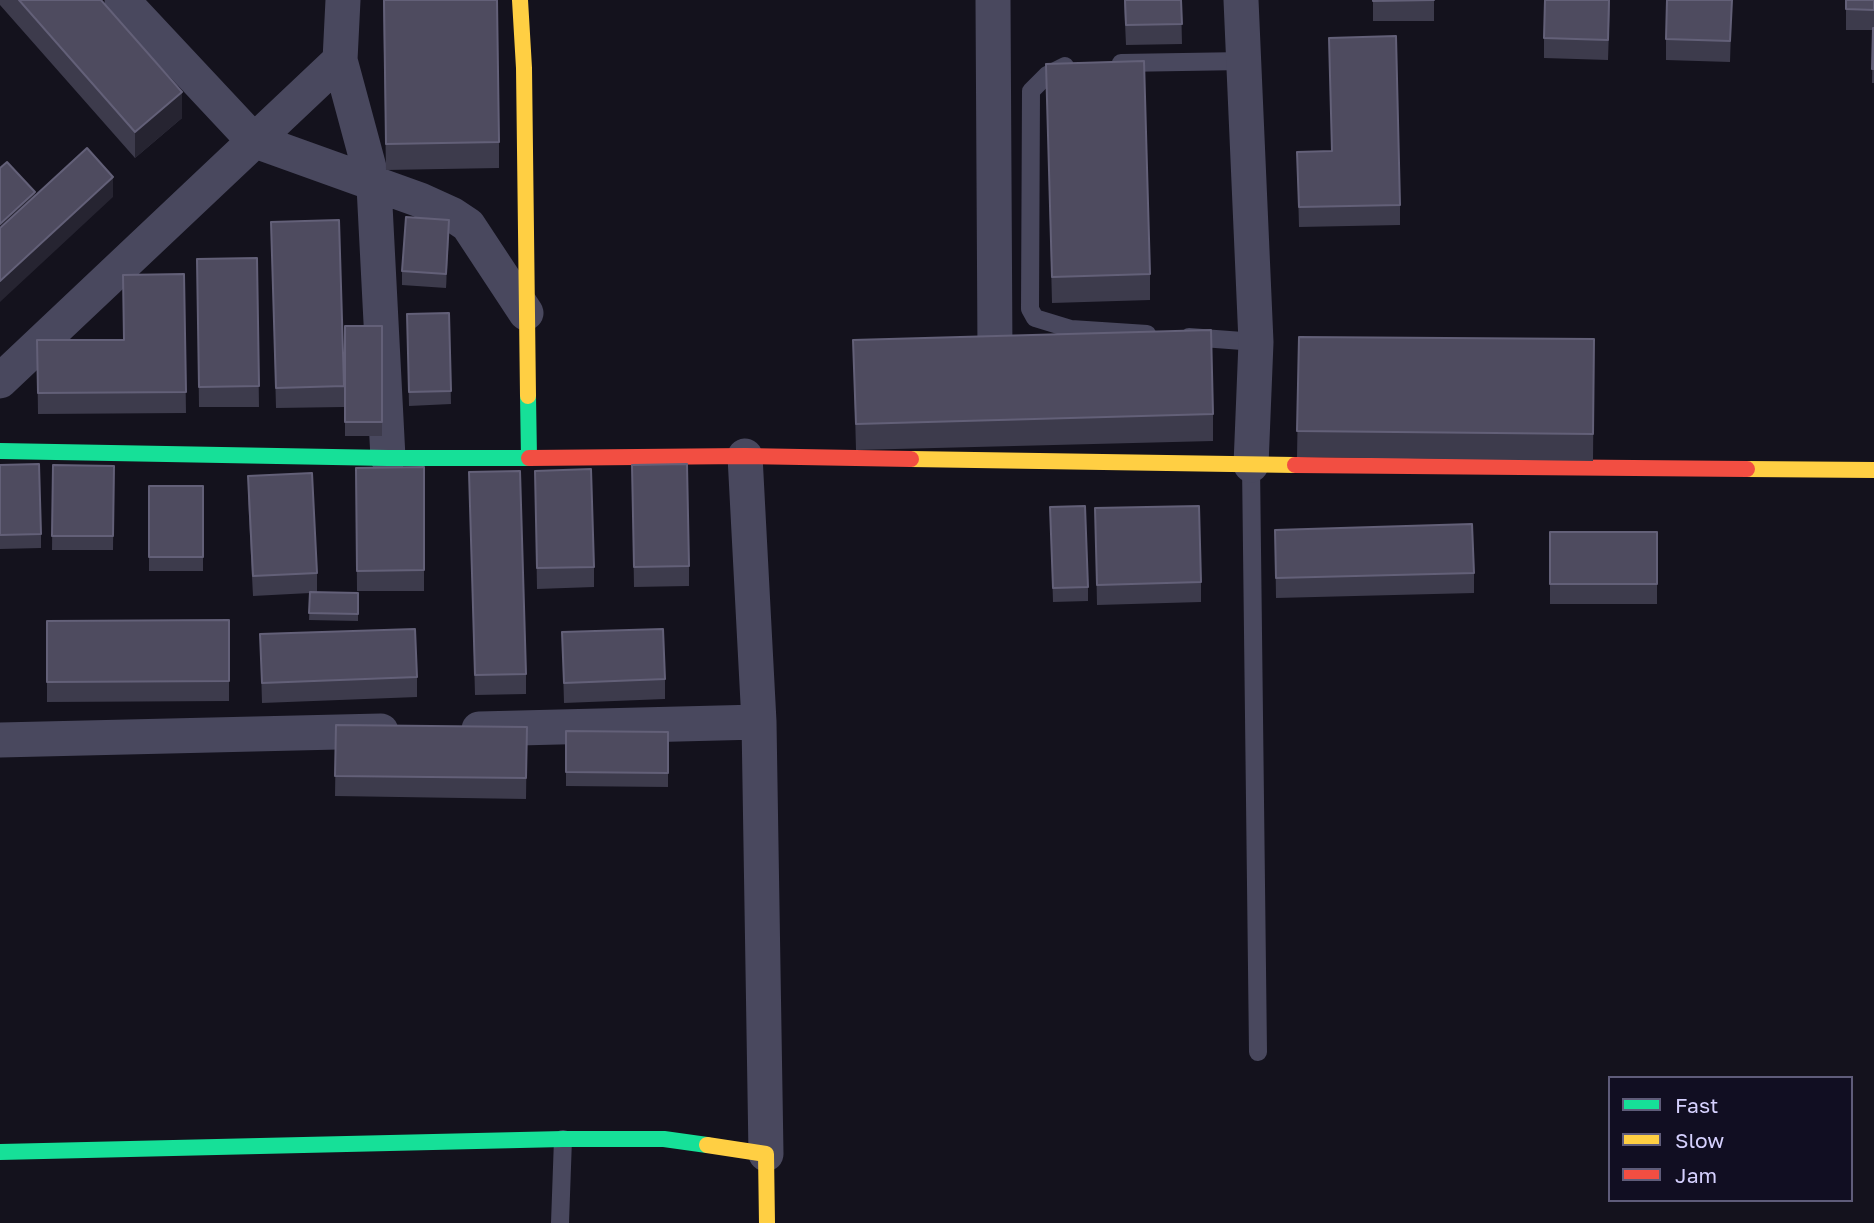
<!DOCTYPE html>
<html>
<head>
<meta charset="utf-8">
<style>
	body { margin:0 }
	#map { position:relative; width:1874px; height:1223px; overflow:hidden; background:#14121d; font-family:"Golos Text",sans-serif }
	canvas { display:block }
	.legend { position:absolute; left:1608px; top:1076px; width:245px; height:126px; box-sizing:border-box; background:#110e22; border:2px solid #5f5c7a; margin:0; padding:9px 12px; list-style:none; font-size:21px; color:#d5d0fe }
	.legend li { display:flex; align-items:center; gap:14px; height:35px }
	.legend b { width:35px; border:2px solid #5f5c7a }
</style>
</head>
<body>
<div id="map">
<canvas width="1874" height="1223"></canvas>
<ul class="legend">
<li><b style="height:9px;background:#16e098"></b>Fast</li>
<li><b style="height:9px;background:#ffcf43"></b>Slow</li>
<li><b style="height:9px;background:#f24e42"></b>Jam</li>
</ul>
</div>
<script>
const ctx = document.querySelector('canvas').getContext('2d');
ctx.lineJoin = 'round';
function trace(path, color, width, dash) {
  ctx.strokeStyle = color;
  ctx.lineWidth = width;
  ctx.lineCap = dash ? 'butt' : 'round';
  ctx.setLineDash(dash || []);
  ctx.stroke(path);
}
function fill(path, color) {
  ctx.fillStyle = color;
  ctx.fill(path, 'evenodd');
}
trace(new Path2D(`
	M1121,63L1244,61
	M1065,66L1047,75L1031,91L1030,309L1035,318L1071,329L1147,334
	M1189,337L1256,342
	M1251,465L1258,1052
	M560,1223L563,1139`), '#49485e', 18);
trace(new Path2D(`
	M122,0L253,140L420,200L453,215L468,225L526,313
	M343,0L340,60L374,186L388,458
	M993,0L995,354
	M1241,0L1256,342L1251,465
	M0,381L340,60
	M745,456L759,722L766,1154
	M479,729L759,722
	M0,740L381,731`), '#49485e', 35);
trace(new Path2D(`
	M0,451L388,458H529L528,396
	M0,1152L563,1139H664L707,1145`), '#16e098', 16);
trace(new Path2D(`
	M520,0L524,68L528,396
	M911,459L1295,465
	M1747,469L1874,470
	M707,1145L766,1154L767,1223`), '#ffcf43', 16);
trace(new Path2D(`
	M529,458L745,456L911,459
	M1295,465L1747,469`), '#f24e42', 16);
fill(new Path2D(`
	M0,0H101L182,118L135,158L0,5Z
	M383,0L499,142V168L386,170Z
	M1124,0H1181L1182,44L1126,45Z
	M1373,0H1434V21H1373Z
	M1610,0L1608,60L1544,58V38Z
	M1732,0L1730,62L1666,60V39Z
	M1846,0H1874V83H1872L1873,30H1846Z
	M1046,64L1150,274V300L1052,303Z
	M1297,152L1400,205V225L1299,227Z
	M271,222L344,386V407L276,408Z
	M449,234L446,288L402,285V271Z
	M257,258L259,407H199L197,259Z
	M184,274L186,413L38,414L37,340H124Z
	M449,313L451,404L409,406L407,314Z
	M345,326H382V436H345Z
	M1299,337L1594,339L1593,461L1297,457Z
	M853,340L1213,414V441L856,450Z
	M0,465L41,534V548L0,549Z
	M53,465L114,466L113,550H52Z
	M632,465L689,566V586L634,587Z
	M424,467V591H357L356,468Z
	M535,471L594,567V587L537,589Z
	M469,472L526,674V694L475,695Z
	M248,476L317,573V592L358,593V621L309,620L310,593L253,596L248,497Z
	M149,486H203V571H149Z
	M1050,507L1088,587V601L1053,602Z
	M1095,508L1201,582V602L1097,605Z
	M1275,530L1474,573V593L1276,598Z
	M1550,532H1657V604H1550Z
	M229,620V701L47,702V621Z
	M562,632L665,679V699L564,703Z
	M260,634L417,677V697L262,703Z
	M336,725L527,727L526,799L335,796Z
	M566,731L668,732V787L566,786Z`), '#3d3b4c');
fill(new Path2D(`
	M182,92V118L135,158V132Z
	M113,177V197L0,302V281Z
	M35,192V206L0,238V224Z
	M449,220V234L446,288V274Z`), '#262431');
const building = new Path2D(`
	M19,0H101L182,92L135,132Z
	M384,0H497L499,142L386,144Z
	M1125,0H1181L1182,24L1126,25Z
	M1373,0H1434L1373,1Z
	M1545,0H1609L1608,40L1544,38Z
	M1667,0H1732L1730,41L1666,39Z
	M1846,0H1874V10L1846,9Z
	M1873,28H1874V69H1872Z
	M1396,36L1400,205L1299,207L1297,152L1332,151L1329,38Z
	M1144,61L1150,274L1052,277L1046,64Z
	M87,148L113,177L0,281V228Z
	M7,162L35,192L0,224V168Z
	M406,217L449,220L446,274L402,271Z
	M339,220L344,386L276,388L271,222Z
	M257,258L259,386L199,387L197,259Z
	M184,274L186,392L38,393L37,340H124L123,275Z
	M449,313L451,391L409,392L407,314Z
	M345,326H382V422H345Z
	M1211,330L1213,414L856,424L853,340Z
	M1299,337L1594,339L1593,434L1297,431Z
	M39,464L41,534L0,535V465Z
	M687,464L689,566L634,567L632,465Z
	M53,465L114,466L113,536H52Z
	M424,467V570L357,571L356,468Z
	M591,469L594,567L537,568L535,471Z
	M520,471L526,674L475,675L469,472Z
	M312,473L317,573L253,576L248,476Z
	M149,486H203V557H149Z
	M1085,506L1088,587L1053,588L1050,507Z
	M1199,506L1201,582L1097,585L1095,508Z
	M1472,524L1474,573L1276,578L1275,530Z
	M1550,532H1657V584H1550Z
	M310,592L358,593V614L309,613Z
	M229,620V681L47,682V621Z
	M415,629L417,677L262,683L260,634Z
	M663,629L665,679L564,683L562,632Z
	M336,725L527,727L526,778L335,776Z
	M566,731L668,732V773L566,772Z`);
fill(building, '#4e4b5f');
trace(building, '#636078', 2);
</script>
</body>
</html>
